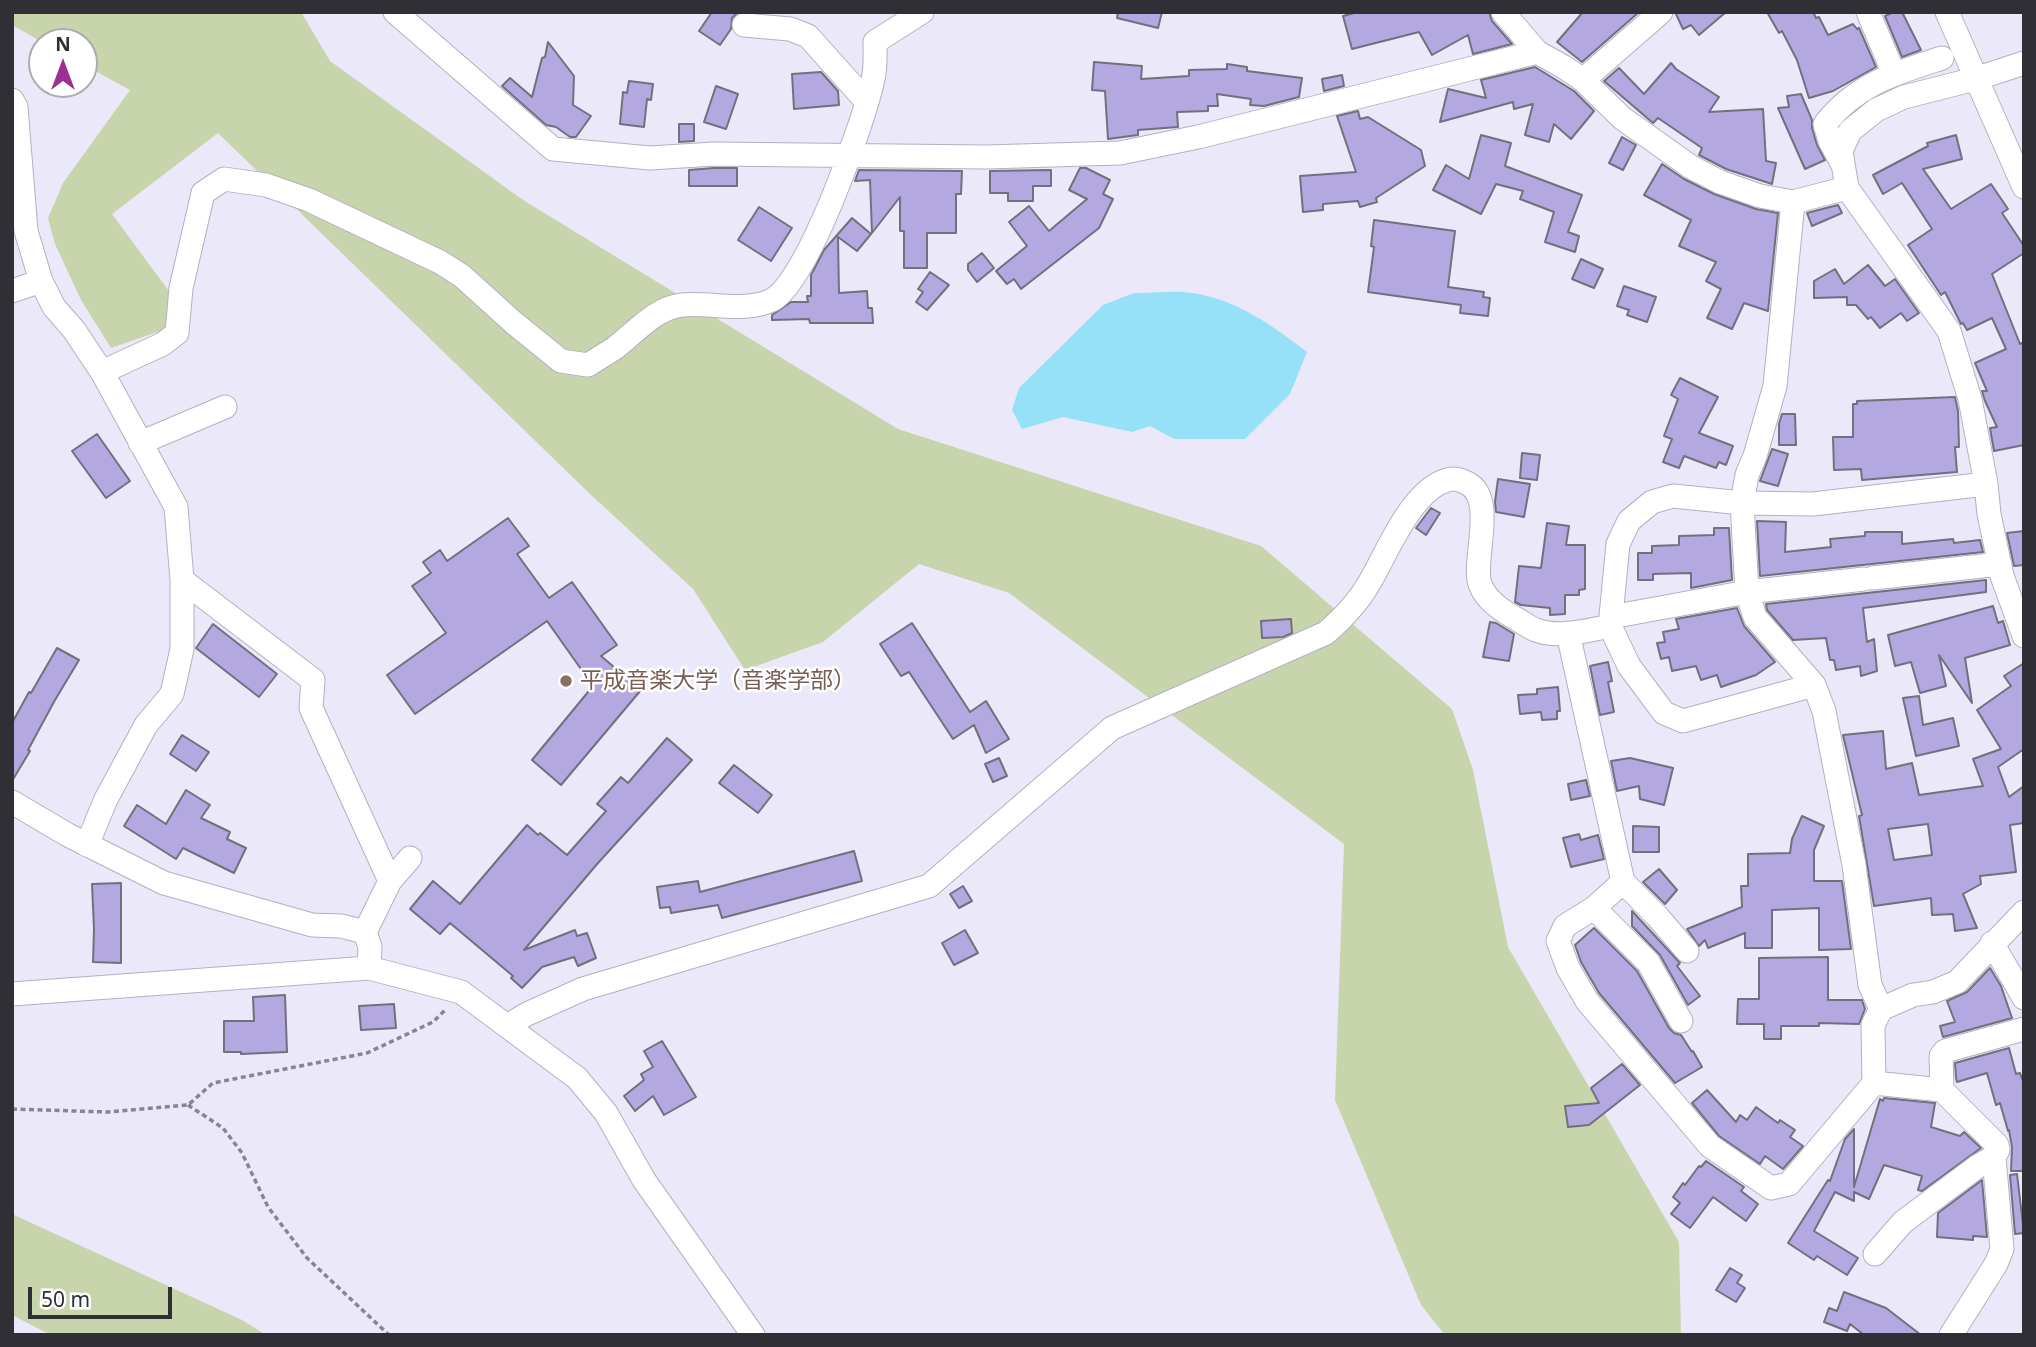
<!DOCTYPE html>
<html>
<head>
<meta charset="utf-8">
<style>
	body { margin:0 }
	#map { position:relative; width:2036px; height:1347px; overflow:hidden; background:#ebe8fa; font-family:"Noto Sans",sans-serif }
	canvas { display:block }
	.frame { position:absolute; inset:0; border:14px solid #302f35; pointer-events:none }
	.north { position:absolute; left:28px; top:28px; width:70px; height:70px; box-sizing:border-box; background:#fff; border:2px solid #acacae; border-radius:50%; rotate:0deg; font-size:19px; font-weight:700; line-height:28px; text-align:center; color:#302f35 }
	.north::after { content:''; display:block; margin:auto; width:24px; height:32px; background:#9c3192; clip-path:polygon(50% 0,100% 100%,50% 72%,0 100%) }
	.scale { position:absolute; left:28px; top:1287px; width:144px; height:32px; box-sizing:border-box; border:4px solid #302f35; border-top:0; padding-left:9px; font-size:21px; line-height:24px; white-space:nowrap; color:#302f35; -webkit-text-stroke:5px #fff; paint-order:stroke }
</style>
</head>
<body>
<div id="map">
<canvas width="2036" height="1347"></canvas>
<div class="frame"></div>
<div class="north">N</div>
<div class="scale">50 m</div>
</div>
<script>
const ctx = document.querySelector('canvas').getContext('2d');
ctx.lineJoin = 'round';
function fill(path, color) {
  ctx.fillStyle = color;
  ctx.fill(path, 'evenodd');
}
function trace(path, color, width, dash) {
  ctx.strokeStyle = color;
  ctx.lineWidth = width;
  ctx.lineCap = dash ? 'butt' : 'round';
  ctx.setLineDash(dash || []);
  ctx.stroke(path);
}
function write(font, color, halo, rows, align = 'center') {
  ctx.font = font + ' "Noto Sans","Noto Sans JP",sans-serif';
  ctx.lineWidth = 5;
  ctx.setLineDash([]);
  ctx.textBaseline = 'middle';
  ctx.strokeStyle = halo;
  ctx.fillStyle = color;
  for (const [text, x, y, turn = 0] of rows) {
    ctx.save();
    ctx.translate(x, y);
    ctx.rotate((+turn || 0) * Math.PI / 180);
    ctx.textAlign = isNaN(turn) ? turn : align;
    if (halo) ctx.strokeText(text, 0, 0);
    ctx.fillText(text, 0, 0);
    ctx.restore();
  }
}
fill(new Path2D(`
	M12,12H301L330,61L523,200L898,429L1261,546L1452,709L1473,770L1508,947L1679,1242L1681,1335H1445L1421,1305L1335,1100L1344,844L1009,593L919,564L823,642L745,670L693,589L590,494L218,133L112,214L177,302L166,329L111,348L81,300L55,244L48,218L63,183L130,90L84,65V42H42L12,25Z
	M12,1214L242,1320L266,1335H51L12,1315Z`), '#c8d4ac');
fill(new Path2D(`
	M1134,293C1153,293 1174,290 1193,293C1240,301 1271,325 1307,352L1290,394L1245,439H1174L1150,426L1132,432L1063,417L1022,429L1012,410L1019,388L1103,305Z`), '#96e1f8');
const building = new Path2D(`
	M712,12H738L732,18L731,29L720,45L699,31Z
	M1118,12H1162L1158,28L1117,18Z
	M1358,12H1489L1492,21L1512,44L1473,54L1468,35L1432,55L1419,32L1352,49L1343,16Z
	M1583,12H1639L1582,62L1557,42Z
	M1675,12H1726L1699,35L1691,25L1683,29Z
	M1767,12H1813L1816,18L1819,17L1828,35L1853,24L1857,29L1859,28L1876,67L1833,91L1809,98L1797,60L1782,31L1779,33Z
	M1894,12H1902L1921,50L1902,57L1885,16Z
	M548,42L574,76L573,105L591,116L576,137H570L556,127L546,125L502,86L510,78L532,97L542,58L545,57Z
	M1094,62L1142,66L1141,79L1189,76V70L1227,69V64L1247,67V71L1302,78L1299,97L1264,106L1250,105L1251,99L1217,94L1218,106H1208V111L1177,112L1178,127L1138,130V135L1108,139L1105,91L1092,90Z
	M1671,63L1676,69L1719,97L1709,112L1763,109L1766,161L1776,163L1772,184L1726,169L1699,155L1702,148L1658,118L1653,123L1604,81L1619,68L1644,94Z
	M1535,67L1574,91L1594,111L1571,139L1554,124L1549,142L1525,135L1533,104L1514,109L1513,102L1440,122L1448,89L1486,98L1481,80Z
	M821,72L838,91L839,105L794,109L792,74Z
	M1342,75L1344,86L1324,91L1322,79Z
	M629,81L653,84L651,100L647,99L644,127L620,124L623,92L627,93Z
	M716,86L738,94L726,129L704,122Z
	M1801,94L1812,120V128L1817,145L1825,160L1805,169L1778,108L1789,107L1787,96Z
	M1358,111L1360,119L1368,117L1421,150L1425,166L1376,198L1377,202L1360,207L1358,201L1323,204V210L1303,212L1300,176L1356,172L1337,116Z
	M679,124H694V141L679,142Z
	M1481,135L1511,143L1505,166L1582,195L1568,232L1579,236L1575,252L1545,242L1554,212L1520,199L1523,191L1496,184L1481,214L1433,190L1446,165L1469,179Z
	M1956,135L1962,159L1923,169L1951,209L1991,184L2008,209L2002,213L2024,246V253L1992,274L2020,344L2024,342V445L1994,451L1990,428L1997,427L1985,401L1982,391H1987L1975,363L2006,349L1992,318L1967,330L1963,323L1961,324L1945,292L1941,295L1908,245L1932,229L1902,183L1883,194L1873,175L1928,146L1927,143Z
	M1622,137L1636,145L1623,170L1609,163Z
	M1662,164L1684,179L1714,194L1756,209L1778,213L1768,311L1744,303L1732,329L1707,318L1721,289L1706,281L1716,262L1679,246L1691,220L1644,195Z
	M714,168H737V186H689V170Z
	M1080,168H1086L1110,180L1103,194L1113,199L1099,228L1021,289L1014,279L1007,284L996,271L1027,246L1009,222L1029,206L1049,231L1087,199L1069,190Z
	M859,170L962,171L961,194H956V233H927V268H904V231H900V197L872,233L870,180L855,181Z
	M1051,170V186H1033V201H1008V193H990V171Z
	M1838,205L1842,213L1812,226L1807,213Z
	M759,207L792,228L771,261L738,240Z
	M852,218L871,234L857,251L838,237L839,293L867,291L868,308H872L873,323H810L809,319L772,320V315L791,302H808L807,296H811V275L824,250Z
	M1374,220L1455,231L1448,287L1484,292L1483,297L1490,298L1488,316L1460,313L1461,305L1368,292L1374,247L1371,246Z
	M982,253L994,268L977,282L968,270V264Z
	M1581,259L1603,269L1594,288L1572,279Z
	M1868,265L1885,286L1895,279L1919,313L1907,321L1901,313L1880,328L1871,317L1868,319L1856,305H1847V297L1814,298V281L1835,269L1844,284Z
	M930,272L949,285L927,310L916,302L923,292L918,289Z
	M1624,286L1656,297L1647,322L1627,315L1629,310L1617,306Z
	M1680,378L1718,397L1699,433L1733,446L1726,465L1719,462L1716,468L1684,456L1679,468L1663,462L1672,439L1664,436L1678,399L1671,395Z
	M1955,397L1958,411L1959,447H1955L1957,472L1862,480L1861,469L1834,470L1833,437H1853V404H1857V401Z
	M1782,414H1795L1796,445H1779V424Z
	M97,434L130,481L106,498L72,451Z
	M1772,449L1788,454L1778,486L1760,481Z
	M1522,453L1540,455L1537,480L1520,478Z
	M1498,479L1530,484L1524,517L1496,512L1495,502Z
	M1431,508L1440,513L1426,535L1416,528Z
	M508,518L529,546L517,554L549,598L572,582L617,645L601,656L641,690L561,785L532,760L593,686L547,621L415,714L387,675L446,633L412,586L431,573L423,562L440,550L447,561Z
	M1757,521L1786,522L1785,552L1831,547L1830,539L1865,536V532H1902V544L1953,539L1954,543L1980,540L1983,552L1760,576Z
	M1547,523L1569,526L1566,545H1585V589L1579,590V595H1565V614L1550,615V608L1521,605L1515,602L1519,566L1541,568Z
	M1714,528H1729L1732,580L1691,588V573L1653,574V580H1638V553H1652V546L1679,545V536L1714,535Z
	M2024,531V565L2014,566L2007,533Z
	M1986,580V592L1863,608L1867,642L1874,639L1877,671L1861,676L1860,666L1836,670L1834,660H1830L1826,638L1793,640L1767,610L1766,604Z
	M1993,606L1998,623L2003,621L2010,645L1965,658L1972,703L1939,655L1946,686L1920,693L1911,662L1895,666L1888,635Z
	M1737,608L1744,626L1775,662L1756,675L1721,687L1717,675L1701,680L1696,666L1672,671L1669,657L1661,659L1657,643L1665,642L1663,632L1679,629L1676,619Z
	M1291,619L1292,633L1283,637L1262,638L1261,621Z
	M1490,622L1496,623L1514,634L1509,661L1483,657Z
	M912,623L970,712L986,701L1009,739L986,753L974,725L953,739L909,672L901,676L880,644Z
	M213,624L277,674L259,697L196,648Z
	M57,648L79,660L55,700L28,750L30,751L12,781V723L29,692L31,693Z
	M1608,662L1612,681L1608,682L1614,712L1600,715L1590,666Z
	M2024,663V749L1998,767L2009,797L2024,786V823L2010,825L2016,872L1980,876L1981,884L1963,894L1977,928L1955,931L1953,914L1932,915L1931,898L1874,906L1859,816L1862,815L1843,735L1883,731L1886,769L1912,763L1919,795L1983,786L1973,759L2001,749L1977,710L2011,686L2004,676ZM1928,824L1932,855L1894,860L1888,829Z
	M1558,687L1560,711H1557V719L1542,720L1541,712L1520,714L1518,695L1537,694V689Z
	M1919,696L1923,725L1953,718L1959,746L1916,756L1903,698Z
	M182,735L209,752L196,771L170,754Z
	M667,738L692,760L598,863L524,950L575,930L577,936L587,933L596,958L578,966L574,957L542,967L522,988L511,978L513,976L450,923L440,934L410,909L433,881L460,904L527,825L538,835L540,833L567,855L606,811L597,804L621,777L628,783Z
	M999,758L1007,776L993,782L985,764Z
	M1630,758L1673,768L1664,805L1640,799L1639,786L1617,791L1611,761Z
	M734,765L772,795L758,813L719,783Z
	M1586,780L1590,796L1571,800L1568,784Z
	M186,790L210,805L201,818L230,832L227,839L246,848L234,873L183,848L176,859L124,826L137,805L166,824Z
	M1802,816L1824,826L1814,850V881H1842L1851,949L1819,950V908L1772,910V948H1745V933L1708,948L1705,940L1699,946L1687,929L1742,907L1741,886H1748V854L1790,853L1792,839Z
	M1633,826L1659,827V852H1633Z
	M1579,834L1581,840L1598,835L1604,859L1571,867L1563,838Z
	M854,851L862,881L722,918L718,905L671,913L670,907L660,908L657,887L698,881L700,892Z
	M1659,869L1677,890L1665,904L1643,882Z
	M121,883V963L93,962L94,929L92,884Z
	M963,886L972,901L959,908L950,894Z
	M1632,911L1680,963L1677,966L1700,996L1688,1005L1660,955L1632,926Z
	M1594,928L1637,971L1669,1028L1674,1033L1681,1035L1692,1052L1693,1051L1702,1067L1675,1083L1599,993L1581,962L1575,945Z
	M965,930L978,953L954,965L942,943Z
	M1828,957V1000H1862L1865,1009L1859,1024L1819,1023V1026H1781V1039H1764V1024H1737L1738,999H1759V958Z
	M1990,968L2001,986L2012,1018L1943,1037L1940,1026L1955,1022L1947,1001L1967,992Z
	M285,995L287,1052L241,1054V1052H224V1021H254L253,997Z
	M394,1004L396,1028L361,1030L359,1006Z
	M662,1041L696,1097L664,1115L653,1096L635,1111L624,1096L644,1080L641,1074L653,1067L644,1051Z
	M2009,1048L2016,1074L2020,1073L2024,1084V1171H2011L2012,1147L2009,1130L2008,1131L2000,1103L1996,1105L1987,1073L1957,1082L1956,1078L1955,1063Z
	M1622,1064L1640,1085L1589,1125L1568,1127L1565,1106L1599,1103L1591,1088Z
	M1707,1090L1736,1122L1740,1115L1747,1120L1756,1107L1778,1123L1780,1120L1795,1130L1790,1137L1803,1146L1783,1169L1765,1156L1760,1164L1719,1136L1692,1103Z
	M1884,1098L1935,1103L1931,1127L1960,1136L1964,1132L1981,1148L1922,1191L1918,1190L1922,1176L1884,1165L1869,1199L1854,1192V1201L1835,1192L1814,1231L1858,1258L1847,1275L1817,1256L1814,1260L1788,1243L1828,1180L1830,1181L1845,1139L1854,1129V1187L1880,1099L1883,1101Z
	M1706,1161L1744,1187L1741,1191L1758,1204L1746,1221L1713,1197L1690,1228L1671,1214L1680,1203L1673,1197L1683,1183L1685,1185L1699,1166L1701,1167Z
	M2017,1174L2024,1233L2015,1234L2010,1175Z
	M1982,1180L1987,1237L1973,1236V1240L1937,1237L1938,1213Z
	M1730,1268L1742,1275L1737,1283L1745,1288L1736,1302L1716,1290Z
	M1844,1292L1886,1308L1921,1335H1864L1850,1324L1847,1331L1824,1322L1829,1308L1837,1311Z`);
fill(building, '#b4a8e0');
trace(building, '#726f7e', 2);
const minor = new Path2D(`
	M395,12L553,149L650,158L714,154L986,157L1120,153L1198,137L1537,52
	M1503,12L1537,52L1564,67L1583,80L1622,118L1691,167L1720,182L1760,196L1793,202L1847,188
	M1868,12L1894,74
	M1947,12L2024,187
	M744,25L790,29L808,36L867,102
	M2024,63L1975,79L1904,97L1876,110L1850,131L1841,151L1847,188L1949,331L1970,399L1986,484L1989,514L2002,576L2024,636
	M1583,80L1661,12
	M12,100L16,107L26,231L41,281L54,307L74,330L102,372L176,507L182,580V649L172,694L146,725L106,799L87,845
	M1843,165L1830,141L1825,124C1856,84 1896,73 1942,58
	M1793,202L1775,386L1755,456L1747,475L1742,503L1747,592L1755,617L1814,685L1824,711L1854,865L1870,985L1881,1009
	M12,291L41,281
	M102,372L163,344L177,333L181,288L203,193L224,179L266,185L309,200L440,262L462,276L514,323L561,361L588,365C597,359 606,354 615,348C635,333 655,308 682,305C710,302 745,313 772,300C808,281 864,122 873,79C876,68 875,54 875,42L922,12
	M140,443L225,407
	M1873,578L2000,564
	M182,580L313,680L311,708L390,881L365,932
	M1611,617L1747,592L1864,579
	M1610,626L1629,666L1664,713L1683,721L1814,685
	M1568,633L1623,882L1657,916L1687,951
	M12,802L68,835L164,883L312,925L341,926L365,932L370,947L369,968L461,992L577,1078L606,1113L644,1180L753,1335
	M390,881L410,858
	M1623,882L1594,908L1565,926L1558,941L1568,968L1587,1001L1710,1146L1771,1188L1789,1184L1874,1083L1873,1025L1881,1009L1913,995L1933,992L1957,982L2024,912
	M1594,908L1648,962L1681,1021
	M1992,943L2024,998
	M12,994L369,968
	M507,1026L527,1014L583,989L929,886L1112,728L1326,633C1343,618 1357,604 1368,585C1387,554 1410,491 1447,480C1453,478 1461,480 1467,483C1497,498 1472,561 1480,584C1486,600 1500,609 1513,617C1521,621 1528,627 1536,630C1559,639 1588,630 1610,626L1618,544L1629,521L1652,502L1673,496L1742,503L1813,504L1986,484
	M1874,1083L1942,1090L1997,1145L1998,1150L1994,1157L2002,1249L1996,1264L1951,1335
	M1942,1090L1941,1056L1945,1051L2024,1029
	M1875,1254L1903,1222L1978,1166L1994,1157`);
trace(minor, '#b3b0c0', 25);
trace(new Path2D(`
	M188,1105L223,1128L242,1153L268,1207L307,1258L389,1335
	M12,1109L107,1112L188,1105L213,1083L367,1053L433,1022L445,1010`), '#868590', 3.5, [5, 3.5]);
trace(minor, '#fff', 23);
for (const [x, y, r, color] of [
	[566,681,7,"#8d6e63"]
]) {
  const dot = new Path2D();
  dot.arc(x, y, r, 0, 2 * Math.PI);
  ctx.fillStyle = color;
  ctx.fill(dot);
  trace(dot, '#fff', 2.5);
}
write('23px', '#785e54', '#fff', [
	["平成音楽大学（音楽学部）",580,681]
], 'left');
</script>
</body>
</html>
